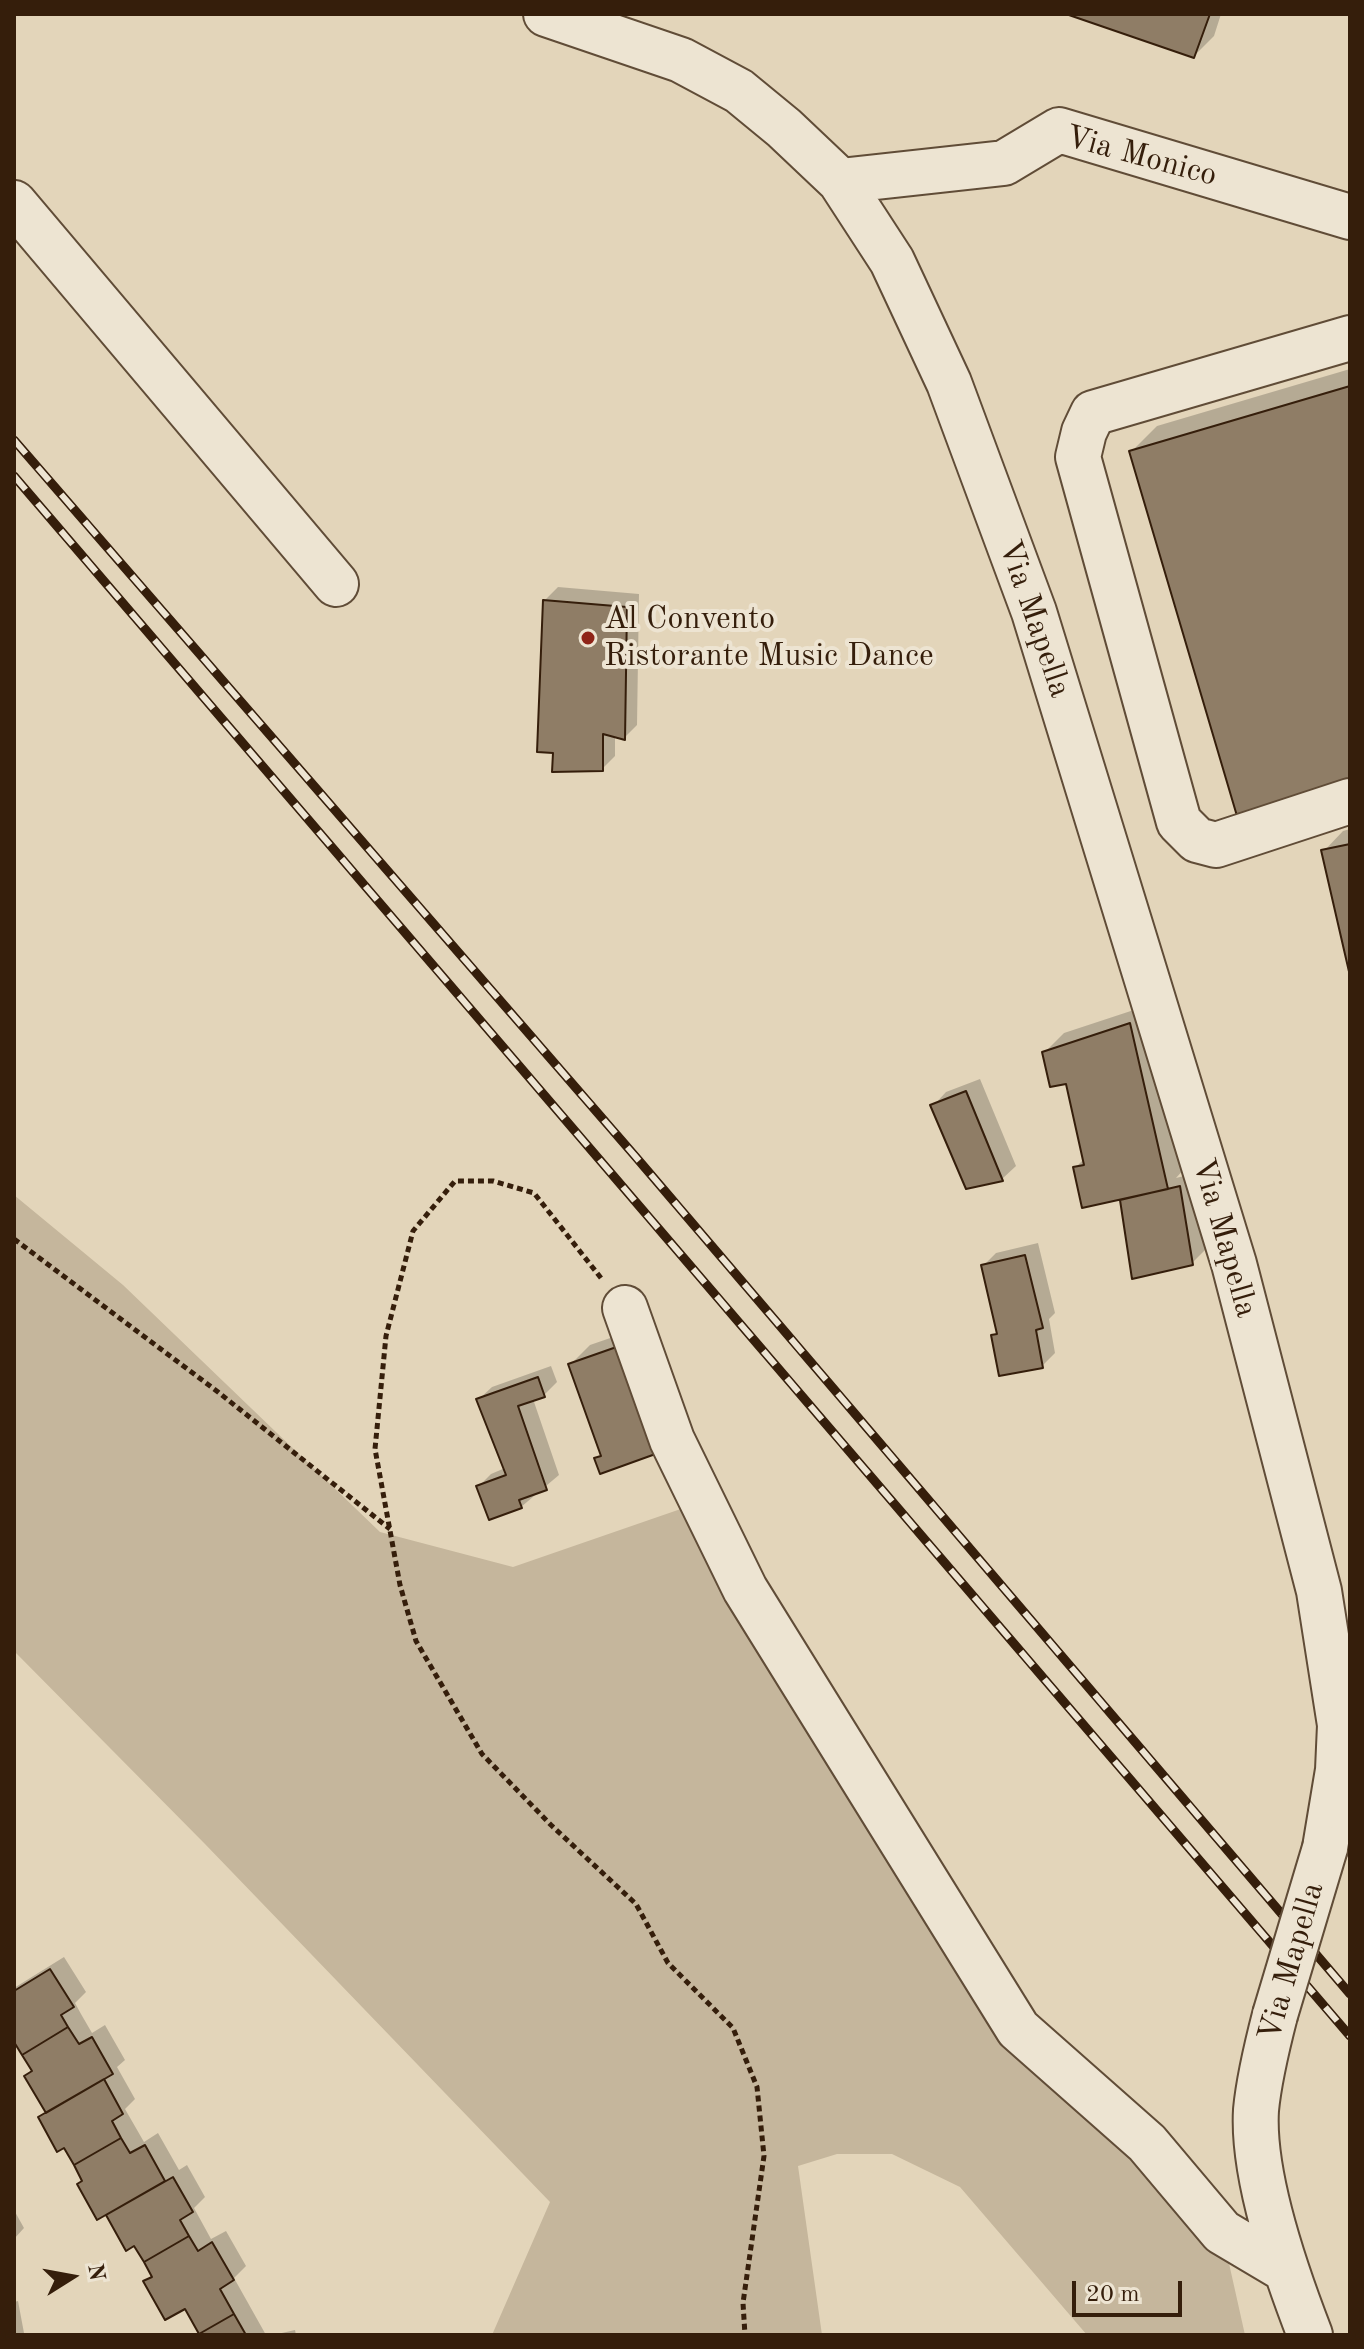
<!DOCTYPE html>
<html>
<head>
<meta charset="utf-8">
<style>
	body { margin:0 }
	#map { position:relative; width:1364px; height:2349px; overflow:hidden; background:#e3d5ba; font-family:"Old Standard TT",serif }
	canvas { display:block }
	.frame { position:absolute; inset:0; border:16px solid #351e0b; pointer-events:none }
	.north { position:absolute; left:32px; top:2237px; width:80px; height:80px; -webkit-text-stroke:6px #ede4d2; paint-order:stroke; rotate:79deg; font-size:22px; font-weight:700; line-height:32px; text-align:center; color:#351e0b }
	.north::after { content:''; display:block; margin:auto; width:28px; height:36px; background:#351e0b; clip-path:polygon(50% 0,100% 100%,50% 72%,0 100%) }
	.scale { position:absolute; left:1072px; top:2281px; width:110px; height:36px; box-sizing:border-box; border:4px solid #351e0b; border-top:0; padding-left:10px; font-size:24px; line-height:28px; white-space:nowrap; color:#351e0b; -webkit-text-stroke:6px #ede4d2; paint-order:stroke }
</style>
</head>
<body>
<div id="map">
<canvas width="1364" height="2349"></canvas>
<div class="frame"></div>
<div class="north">N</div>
<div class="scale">20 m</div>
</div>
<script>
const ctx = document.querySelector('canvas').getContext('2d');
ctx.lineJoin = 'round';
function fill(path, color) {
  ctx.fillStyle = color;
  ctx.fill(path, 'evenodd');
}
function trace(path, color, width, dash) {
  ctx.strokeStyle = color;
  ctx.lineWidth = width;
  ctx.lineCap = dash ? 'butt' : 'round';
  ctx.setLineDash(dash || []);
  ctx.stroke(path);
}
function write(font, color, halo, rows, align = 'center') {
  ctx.font = font + ' "Old Standard TT",serif';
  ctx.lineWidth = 8;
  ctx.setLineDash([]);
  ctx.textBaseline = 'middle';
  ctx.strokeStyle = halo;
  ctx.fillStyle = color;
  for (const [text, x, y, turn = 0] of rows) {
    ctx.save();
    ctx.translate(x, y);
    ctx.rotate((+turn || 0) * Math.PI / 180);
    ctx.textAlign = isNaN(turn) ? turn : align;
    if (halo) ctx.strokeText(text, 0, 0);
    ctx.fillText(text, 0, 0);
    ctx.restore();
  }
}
fill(new Path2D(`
	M14,1195L123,1285L380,1532L513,1567L701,1502L959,1933L1222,2232L1245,2335H1087L960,2187L892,2154H837L798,2166L822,2335H492L550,2202L205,1844L14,1651Z`), '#c5b69c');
fill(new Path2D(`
	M1072,14H1221L1214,36L1194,56Z
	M1350,369V781L1131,452L1157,426Z
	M558,587L639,594L637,725L624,738L615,735V756L602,769L555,751L545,600Z
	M1350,829V967L1324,851L1343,831Z
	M1149,1005L1186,1167L1176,1178L1192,1174L1205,1250L1192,1263L1122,1201L1126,1196L1075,1168L1085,1158L1067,1081L1044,1053L1064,1033Z
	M980,1079L1016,1166L1002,1179L967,1187L933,1106L946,1092Z
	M1038,1243L1055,1313L1049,1319L1055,1353L1042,1366L994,1336L999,1331L983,1266L996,1253Z
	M645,1326L680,1430L596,1458L602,1453L570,1365L590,1345Z
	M551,1366L557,1382L544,1395L533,1399L559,1475L521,1507L478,1487L491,1474L505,1468L478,1400L492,1387Z
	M64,1957L86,1992L75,2003L81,2014L92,2033L105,2025L125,2060L117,2067L135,2099L125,2109L144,2142L158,2133L179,2170L187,2165L205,2197L194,2208L211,2239L226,2231L246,2266L234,2278L266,2335H202L186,2306L146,2282L153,2275L135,2243L127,2248L65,2145L40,2118L47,2111L33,2070L14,2038V1988Z
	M14,2210L24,2228L14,2239Z
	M18,2301L24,2333L14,2335V2302Z
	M295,2330L296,2335H273Z`), '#0003');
const building = new Path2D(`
	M1066,14H1210L1194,58Z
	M1350,386V783L1237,816L1129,451Z
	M543,600L627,607L625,740L603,734V771L552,772L553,753L537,752Z
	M1350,844V976L1321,850Z
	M1130,1023L1168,1189L1082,1208L1073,1167L1084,1165L1066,1084L1050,1087L1042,1052Z
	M966,1091L1003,1181L966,1189L930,1105Z
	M1180,1186L1193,1265L1132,1279L1120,1200Z
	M1025,1255L1043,1328L1036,1330L1043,1368L999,1376L991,1335L997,1334L981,1265Z
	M625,1344L661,1452L600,1474L594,1458L601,1456L568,1364Z
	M538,1377L545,1397L518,1406L547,1490L519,1500L522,1508L489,1520L476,1486L506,1475L476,1399Z
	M50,1969L74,2007L61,2015L68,2027L22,2055L14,2042V1991Z
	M68,2027L79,2044L92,2037L113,2074L46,2113L24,2076L32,2071L22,2055Z
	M104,2079L123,2114L112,2121L121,2138L74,2165L64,2148L57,2152L38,2117Z
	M121,2138L130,2153L145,2145L165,2181L97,2220L77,2184L82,2181L74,2165Z
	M173,2177L193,2212L180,2220L189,2236L144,2262L134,2246L126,2251L106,2215Z
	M189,2236L198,2251L212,2242L234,2280L220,2289L234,2314L199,2334L185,2309L165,2320L143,2281L152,2277L144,2262Z
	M234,2314L246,2335H200L199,2334Z`);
fill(building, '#8f7d66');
trace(building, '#351e0b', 2);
const minor = new Path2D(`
	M546,14L681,60L739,91L784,128L840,181L892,261L949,383L1034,612L1144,970L1234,1264L1319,1591L1340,1725L1338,1770L1325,1848
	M840,181L1004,163L1059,130L1350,217
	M14,203L336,584
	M1350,338L1093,413L1084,432L1078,457L1179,822L1197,840L1216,845L1350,801
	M625,1308L672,1440L745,1589L1018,2029L1147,2143L1222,2232L1286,2270
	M1275,2015C1267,2046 1259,2078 1256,2110C1252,2177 1286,2273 1310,2335`);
trace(minor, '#604c37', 48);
trace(new Path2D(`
	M14,1239L218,1392L390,1529
	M601,1278L534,1193L493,1181H455L413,1231L386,1336L375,1449L400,1585L416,1641L482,1754L551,1825L636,1904L668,1963L733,2028L757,2087L764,2156L743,2303L745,2335`), '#351e0b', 5, [6, 4]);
trace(minor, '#ede4d2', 44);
const rail = new Path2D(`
	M14,440L635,1156L1350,1994
	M14,476L1350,2036`);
trace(rail, '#351e0b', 9);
trace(rail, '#ede4d2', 6, [18]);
const minorBridge = new Path2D(`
	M1275,2015L1325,1848`);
trace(minorBridge, '#604c37', 48, []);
trace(minorBridge, '#ede4d2', 44);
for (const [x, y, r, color] of [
	[588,638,8,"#8f2418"]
]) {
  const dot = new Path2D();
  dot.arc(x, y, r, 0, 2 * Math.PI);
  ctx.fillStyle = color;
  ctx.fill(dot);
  trace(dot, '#ede4d2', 3);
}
write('32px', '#351e0b', '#ede4d2', [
	["Via Monico",1141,157,15],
	["Via Mapella",1034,619,71],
	["Via Mapella",1224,1238,74],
	["Via Mapella",1292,1962,-74]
]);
write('32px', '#351e0b', '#ede4d2', [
	["Al Convento",604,620],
	["Ristorante Music Dance",604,657]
], 'left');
</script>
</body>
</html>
